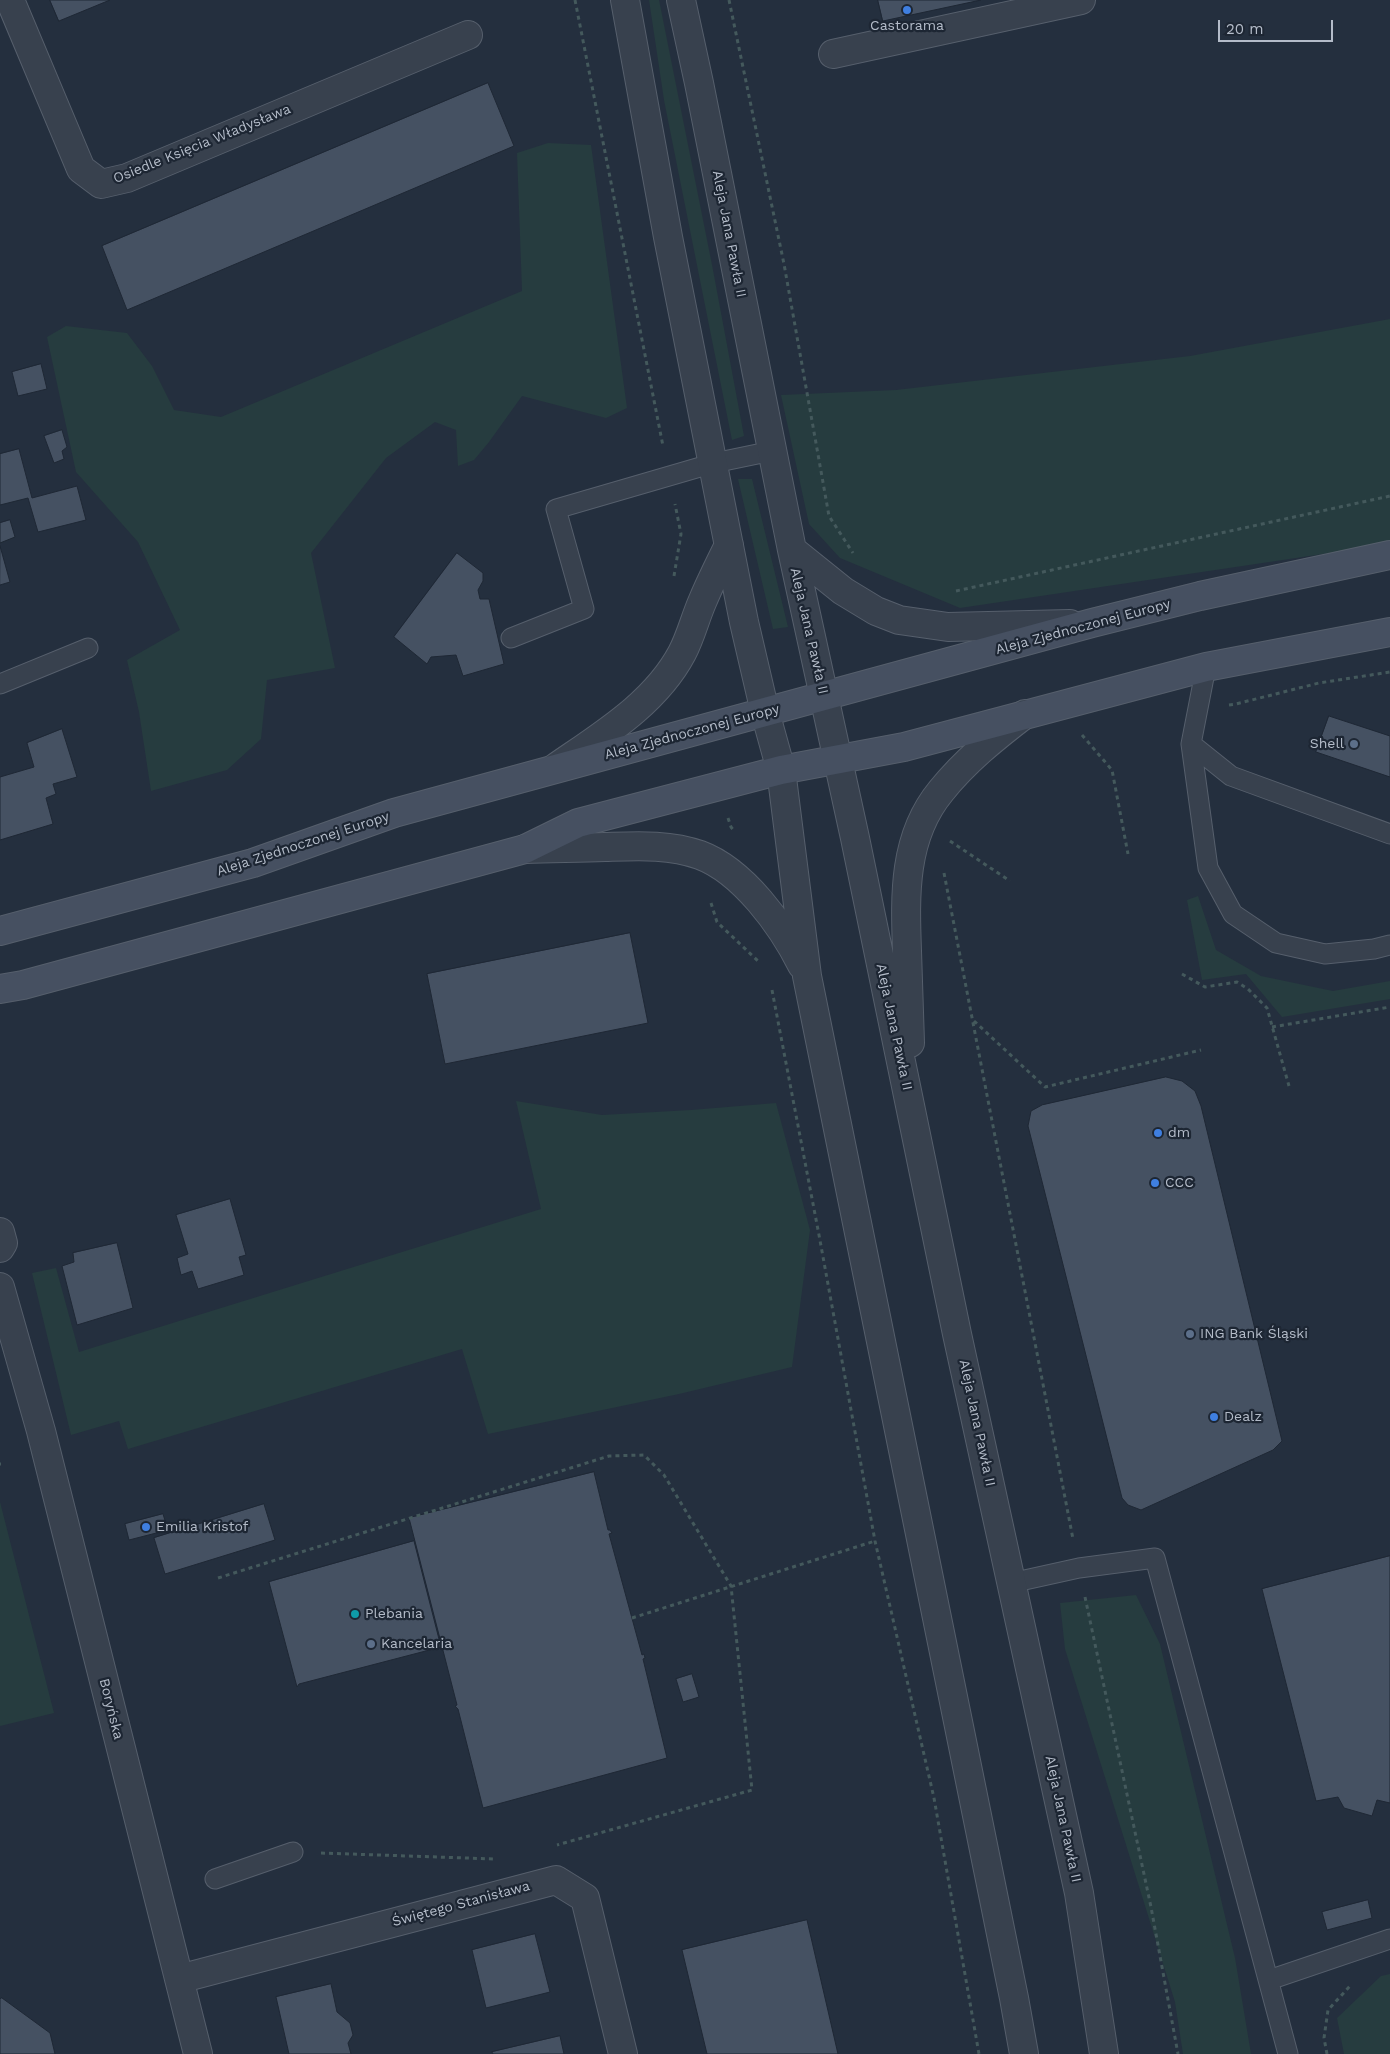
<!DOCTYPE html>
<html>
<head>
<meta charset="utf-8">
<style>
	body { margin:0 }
	#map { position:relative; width:1390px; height:2054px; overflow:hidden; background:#242f3e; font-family:"Work Sans",sans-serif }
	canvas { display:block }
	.scale { position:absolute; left:1218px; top:20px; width:115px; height:22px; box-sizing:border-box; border:2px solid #b4bcc9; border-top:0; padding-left:6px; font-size:15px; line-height:18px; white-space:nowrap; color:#b4bcc9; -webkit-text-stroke:4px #1d2633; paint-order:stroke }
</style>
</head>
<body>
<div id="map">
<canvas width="1390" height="2054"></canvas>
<div class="scale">20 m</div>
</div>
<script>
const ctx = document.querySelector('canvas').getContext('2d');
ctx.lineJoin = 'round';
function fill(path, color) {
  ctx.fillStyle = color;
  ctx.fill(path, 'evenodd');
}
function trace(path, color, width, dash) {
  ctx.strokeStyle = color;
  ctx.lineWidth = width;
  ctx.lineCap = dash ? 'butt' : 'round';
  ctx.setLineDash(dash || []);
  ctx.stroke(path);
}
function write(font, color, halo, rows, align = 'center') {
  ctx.font = font + ' "Work Sans",sans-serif';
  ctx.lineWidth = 4.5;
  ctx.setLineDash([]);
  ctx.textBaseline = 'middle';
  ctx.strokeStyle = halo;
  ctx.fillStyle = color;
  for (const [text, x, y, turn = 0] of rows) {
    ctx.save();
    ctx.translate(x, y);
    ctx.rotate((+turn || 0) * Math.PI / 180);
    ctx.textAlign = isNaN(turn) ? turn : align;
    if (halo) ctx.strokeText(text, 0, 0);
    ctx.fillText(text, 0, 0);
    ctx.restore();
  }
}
fill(new Path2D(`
	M649,0H659L713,270L744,436L732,440L664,100Z
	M548,143L591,145L627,408L606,418L522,396L489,442L474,460L458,466L456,430L435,422L386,458L311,553L335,668L267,680L261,739L227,770L151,791L139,712L127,660L180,630L138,542L76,472L47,337L66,326L127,333L152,366L174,410L221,417L522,291L517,153Z
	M1390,319V544L960,608L840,558L809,524L781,395L896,390L1190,356Z
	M738,479H752L788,627L773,629Z
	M1198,896L1216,950L1261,976L1333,991L1390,981V999L1282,1017L1246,974L1202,980L1187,900Z
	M516,1101L602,1115L691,1110L776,1103L810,1230L792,1367L679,1394L488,1434L462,1349L128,1449L119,1421L71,1435L32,1273L56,1268L79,1352L541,1209Z
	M0,1502L54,1713L0,1726Z
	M1136,1595L1160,1644L1235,1958L1251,2054H1183L1175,2002L1065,1649L1060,1603Z
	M1390,1974V2054H1344L1337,2018L1381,1976Z`), '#263c3f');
const building = new Path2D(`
	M50,0H110L59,21Z
	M878,0H981L883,21Z
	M488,83L514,146L127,310L102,246Z
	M41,364L47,389L18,396L12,372Z
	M62,430L67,447L62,451L64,459L54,463L44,436Z
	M19,449L32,498L77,486L86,520L38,532L28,498L0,505V454Z
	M10,520L15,537L0,543V523Z
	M0,546L10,582L0,585Z
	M457,553L483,573V581L478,590L480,599H489L504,664L463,676L456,655L431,657L427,664L394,637Z
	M1329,716L1390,736V777L1316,752Z
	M62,729L77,777L53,784L56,794L46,798L53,824L0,840V777L34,767L27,743Z
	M630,933L648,1023L445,1064L427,974Z
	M1166,1077L1182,1081L1195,1091L1201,1106L1282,1441L1273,1450L1141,1510L1128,1505L1122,1498L1028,1126L1031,1111L1042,1105Z
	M230,1199L246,1255L239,1257L244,1275L198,1289L192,1271L181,1275L177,1258L188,1254L176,1215Z
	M117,1243L133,1308L77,1325L62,1266L74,1262L73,1253Z
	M594,1472L608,1530H610L612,1533L609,1534L642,1655L644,1654L645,1658L643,1659L667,1758L483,1808L458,1709L455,1706L457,1705L409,1518Z
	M264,1504L275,1540L165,1574L154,1538Z
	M163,1514L168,1530L129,1540L125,1524Z
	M414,1541L441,1647L299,1684L297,1687L269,1582Z
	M1390,1556V1803L1377,1800L1372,1816L1344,1808L1338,1797L1316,1801L1262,1589Z
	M692,1674L699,1697L683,1702L676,1679Z
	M1368,1900L1372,1918L1327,1930L1322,1912Z
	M807,1920L838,2054H707L682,1950Z
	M535,1934L550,1992L486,2008L472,1950Z
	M331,1984L337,2012L350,2023L353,2035L348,2043L351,2054H289L276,1997Z
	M2,1998L50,2033L55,2054H0V1999Z
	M560,2036L564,2054H493L492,2052Z`);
fill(building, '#455162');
trace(building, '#1f2835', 1);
const service = new Path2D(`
	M511,638L584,609L556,509L714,463L772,451
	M1206,667L1191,744L1231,776L1390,834
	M0,684L88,648
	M1191,744L1208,868L1233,914L1276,943L1325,954L1374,949L1390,945
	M1011,1583L1079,1568L1155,1558L1288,2054
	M215,1879L293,1852
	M1269,1980L1390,1939`);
const minor = new Path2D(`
	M10,0L81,169L101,184L127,178L468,35
	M833,54L1081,0
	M0,1232L3,1243L0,1248
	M0,1287L41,1431L198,2054
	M179,1979L556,1880L585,1898L623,2054`);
const tertiary = new Path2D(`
	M625,0L668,237L744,622L765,712L781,770L807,976L1014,1998L1024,2054
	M681,0L699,83L792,550L855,838L957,1334L1079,1893L1104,2054
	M792,550L843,591L876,611L899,620L948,627L1070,624
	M555,768C601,736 655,704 682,653C691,636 695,618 703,600C711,581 720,563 729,545
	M525,849C552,848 578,848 605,847C637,846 669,844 700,855C743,871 782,925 802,965
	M910,1043C909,1012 908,982 907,951C905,895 903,837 941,791C965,761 995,737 1025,714`);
const secondary = new Path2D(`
	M0,931L253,863L394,813L1092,623L1200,596L1390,555
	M0,989L23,985L525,849L578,823L781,770L904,747L1206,667L1390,632`);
trace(service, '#565f6c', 21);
trace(minor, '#565f6c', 30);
trace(tertiary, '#565f6c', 30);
trace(secondary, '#565f6c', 30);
trace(new Path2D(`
	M575,0L663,446
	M729,0L784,264L829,516L853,553
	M674,576L681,534L675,504
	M956,591L1390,496
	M1229,705L1236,704L1319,683L1390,672
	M1082,735L1112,770L1128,854
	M728,818L731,827L735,832
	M950,841L1010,881
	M944,873L1073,1539
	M711,903L717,922L760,963
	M1182,974L1205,987L1237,982L1248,989L1267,1008L1289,1086
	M772,990L819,1235L875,1541L934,1798L979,2054
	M974,1021L1045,1087L1201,1050
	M1272,1027L1390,1007
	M0,1464H1
	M218,1578L609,1456L644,1455L664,1475L731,1586L752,1790L557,1845
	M1085,1597L1151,1907L1178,2054
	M632,1618L875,1541
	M321,1853L495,1859
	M1327,2054L1324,2038L1328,2010L1350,1986`), '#44595c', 3, [4, 4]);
trace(service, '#38414e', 19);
trace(minor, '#38414e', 28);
trace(tertiary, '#38414e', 28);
trace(secondary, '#465061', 28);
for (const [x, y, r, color] of [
	[907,10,5,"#3f7fe0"],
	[1354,744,5,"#5c6f8a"],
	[1158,1133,5,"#3f7fe0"],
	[1155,1183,5,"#3f7fe0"],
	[1190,1334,5,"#5c6f8a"],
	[1214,1417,5,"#3f7fe0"],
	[146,1527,5,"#3f7fe0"],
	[355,1614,5,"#0f9aa8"],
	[371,1644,5,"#5c6f8a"]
]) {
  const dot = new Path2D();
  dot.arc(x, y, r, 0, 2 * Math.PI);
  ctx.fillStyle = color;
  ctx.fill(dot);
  trace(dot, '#1d2633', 2);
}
write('14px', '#b4bcc9', '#1d2633', [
	["Castorama",907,26,"center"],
	["Shell",1344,744,"right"],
	["dm",1168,1133],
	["CCC",1165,1183],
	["ING Bank Śląski",1200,1334],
	["Dealz",1224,1417],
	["Emilia Kristof",156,1527],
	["Plebania",365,1614],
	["Kancelaria",381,1644]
], 'left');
write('14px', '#b4bcc9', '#1d2633', [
	["Osiedle Księcia Władysława",202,144,-22],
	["Aleja Jana Pawła II",729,234,79],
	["Aleja Zjednoczonej Europy",1083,627,-15],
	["Aleja Jana Pawła II",809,631,77],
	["Aleja Zjednoczonej Europy",692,732,-15],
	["Aleja Zjednoczonej Europy",303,844,-18],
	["Aleja Jana Pawła II",894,1027,78],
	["Aleja Jana Pawła II",977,1423,78],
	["Boryńska",111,1709,76],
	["Aleja Jana Pawła II",1063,1819,78],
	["Świętego Stanisława",461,1904,-15]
]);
</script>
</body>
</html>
